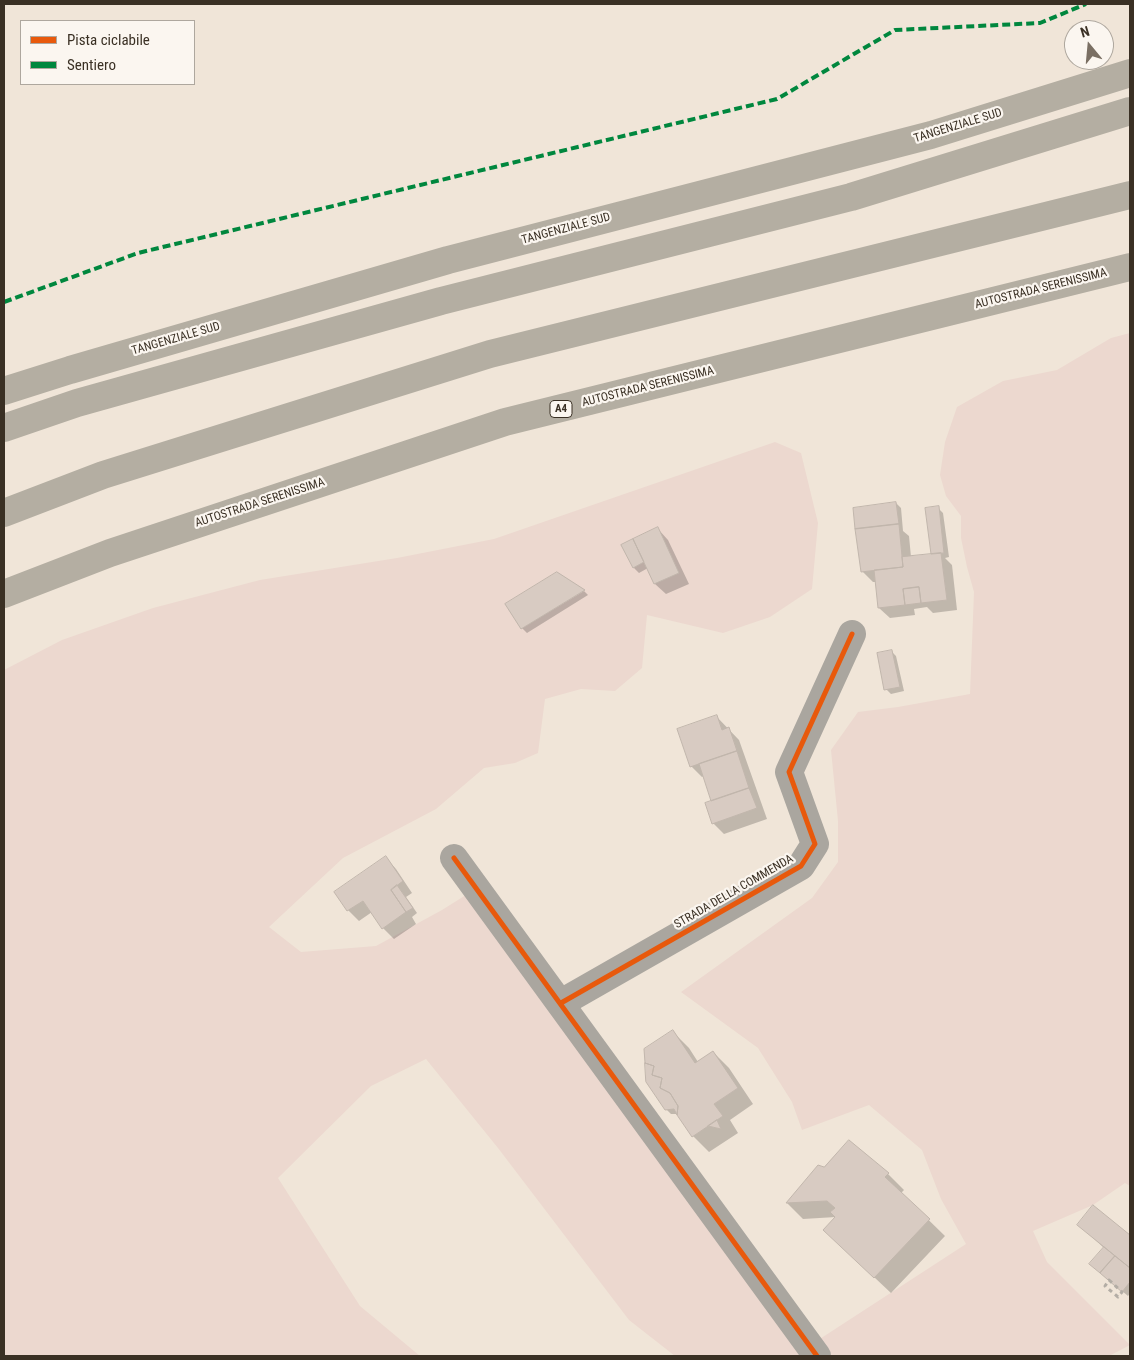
<!DOCTYPE html>
<html>
<head>
<meta charset="utf-8">
<style>
	body { margin:0 }
	#map { position:relative; width:1134px; height:1360px; overflow:hidden; background:#f0e5d8; font-family:"Roboto Condensed",sans-serif }
	canvas { display:block }
	.frame { position:absolute; inset:0; border:5px solid #3a3024; pointer-events:none }
	.legend { position:absolute; left:20px; top:20px; width:175px; height:65px; box-sizing:border-box; background:#fbf6f0; border:1px solid #aea79e; margin:0; padding:6px 9px; list-style:none; font-size:15px; color:#3a3024 }
	.legend li { display:flex; align-items:center; gap:10px; height:25px }
	.legend b { width:25px; border:1px solid #aea79e }
	.north { position:absolute; left:1064px; top:20px; width:50px; height:50px; box-sizing:border-box; background:#fbf6f0; border:1px solid #aea79e; border-radius:50%; rotate:343deg; font-size:14px; font-weight:700; line-height:20px; text-align:center; color:#3a3024 }
	.north::after { content:''; display:block; margin:auto; width:18px; height:22px; background:#7a6f63; clip-path:polygon(50% 0,100% 100%,50% 72%,0 100%) }
</style>
</head>
<body>
<div id="map">
<canvas width="1134" height="1360"></canvas>
<div class="frame"></div>
<ul class="legend">
<li><b style="height:6px;background:#e8590c"></b>Pista ciclabile</li>
<li><b style="height:6px;background:#00873e"></b>Sentiero</li>
</ul>
<div class="north">N</div>
</div>
<script>
const ctx = document.querySelector('canvas').getContext('2d');
ctx.lineJoin = 'round';
function fill(path, color) {
  ctx.fillStyle = color;
  ctx.fill(path, 'evenodd');
}
function trace(path, color, width, dash) {
  ctx.strokeStyle = color;
  ctx.lineWidth = width;
  ctx.lineCap = dash ? 'butt' : 'round';
  ctx.setLineDash(dash || []);
  ctx.stroke(path);
}
function write(font, color, halo, rows, align = 'center') {
  ctx.font = font + ' "Roboto Condensed",sans-serif';
  ctx.lineWidth = 4.5;
  ctx.setLineDash([]);
  ctx.textBaseline = 'middle';
  ctx.strokeStyle = halo;
  ctx.fillStyle = color;
  for (const [text, x, y, turn = 0] of rows) {
    ctx.save();
    ctx.translate(x, y);
    ctx.rotate((+turn || 0) * Math.PI / 180);
    ctx.textAlign = isNaN(turn) ? turn : align;
    if (halo) ctx.strokeText(text, 0, 0);
    ctx.fillText(text, 0, 0);
    ctx.restore();
  }
}
fill(new Path2D(`
	M1130,333V1186L1125,1183L1093,1205L1033,1231L1047,1262L1130,1345L1109,1356H675L629,1320L498,1148L426,1059L371,1086L278,1178L360,1306L420,1356H4V670L62,640L153,608L260,580L397,558L494,539L775,442L801,453L818,523L812,589L770,617L723,633L647,615L642,668L615,691L581,689L545,699L538,753L515,763L484,768L436,809L343,858L269,927L301,952L376,946L442,910L477,888L809,1346L966,1244L941,1199L922,1150L869,1105L802,1130L792,1102L758,1048L681,992L812,898L838,862V821L831,750L858,712L898,707L970,694L974,592L967,567L961,538V516L946,496L940,475L945,442L957,407L1003,381L1057,370L1111,338Z`), '#ecd8cf');
fill(new Path2D(`
	M896,503L901,508L903,531L909,536L911,557L932,555L926,509L938,508L943,513L949,557L945,558L952,565L957,610L933,613L927,607L914,609L915,615L890,618L879,608L876,582H873L862,571Z
	M658,529L668,540L689,584L666,594L655,584L648,568L639,573L634,568L623,546Z
	M584,591L588,595L527,633L522,628Z
	M891,651L896,656L904,691L891,694L886,689Z
	M716,716L739,740L767,819L724,834L713,823V802L704,776L702,777L691,766Z
	M386,858L396,869L412,893L406,897L417,913L412,917L416,924L394,939L383,928L372,912L359,921L348,910Z
	M673,1032L689,1048L698,1062L713,1052L729,1068L753,1104L730,1120L738,1133L709,1152L693,1136L678,1114H671L666,1109Z
	M819,1166L824,1169L888,1174L904,1190L901,1193L945,1236L891,1293L841,1246L836,1217L803,1219L787,1203Z
	M1094,1207L1130,1236V1293L1128,1296L1096,1269L1104,1248L1079,1225Z`), '#0003');
const building = new Path2D(`
	M896,502L899,524L855,529L853,508Z
	M939,506L944,553L931,554L925,508Z
	M899,524L903,567L861,572L855,529Z
	M658,527L679,573L654,584L633,539Z
	M633,539L644,562L633,568L621,545Z
	M941,553L947,600L921,603L919,587L903,589L905,605L878,608L874,570L903,567L902,557Z
	M557,572L585,590L521,629L505,604Z
	M919,587L921,603L905,605L903,589Z
	M892,650L900,687L884,690L877,653Z
	M717,715L722,730L729,727L737,751L690,767L677,729Z
	M737,751L749,788L711,801L699,764Z
	M749,788L757,808L712,824L705,803Z
	M386,856L403,881L391,890L406,912L382,929L363,901L347,911L334,892Z
	M397,885L413,908L406,912L391,890Z
	M673,1030L695,1063L713,1051L738,1088L714,1104L723,1116L692,1137L677,1115L678,1106L670,1093L660,1088L662,1078L652,1075L654,1066L645,1063L644,1049Z
	M645,1063L654,1066L652,1075L662,1078L660,1088L670,1093L678,1106L677,1115L674,1109L665,1110L646,1082Z
	M717,1120L721,1129L708,1126Z
	M849,1140L889,1173L885,1177L930,1219L874,1278L823,1230L835,1217L830,1212L835,1208L827,1201L786,1203L818,1165L824,1167Z
	M1093,1205L1130,1235V1268L1077,1225Z
	M1104,1247L1115,1256L1100,1273L1089,1264Z
	M1115,1256L1130,1268V1282L1122,1292L1100,1273Z`);
fill(building, '#d8cbc2');
trace(building, '#c1b6ac', 1);
trace(new Path2D(`
	M1109,1280L1122,1292L1118,1297L1105,1286Z`), '#b3ada5', 3, [4, 4]);
trace(new Path2D(`
	M454,858L817,1356
	M561,1003L801,866L815,844L789,772L852,634`), '#aaa69f', 28);
trace(new Path2D(`
	M4,391L70,370L448,260L931,135L1130,73
	M4,428L77,403L441,301L851,197L1130,111
	M4,513L103,475L490,354L1130,195
	M4,594L110,553L505,422L1130,267`), '#b4aea2', 28);
trace(new Path2D(`
	M4,302L138,253L777,99L895,30L1040,23L1086,4`), '#00873e', 4, [8, 4]);
trace(new Path2D(`
	M454,858L817,1356
	M561,1003L801,866L815,844L789,772L852,634`), '#e8590c', 5);
for (const [x, y, w] of [
	[561,409,22]
]) {
  const box = new Path2D();
  box.roundRect(x - w / 2, y - 8.5, w, 17, 4);
  ctx.fillStyle = '#fbf6f0';
  ctx.fill(box);
  trace(box, '#3a3024', 1);
}
write('bold 11px', '#3a3024', null, [
	["A4",561,409]
]);
write('12px', '#3a3024', '#fbf6f0', [
	["TANGENZIALE SUD",958,126,-17],
	["TANGENZIALE SUD",566,229,-15],
	["AUTOSTRADA SERENISSIMA",1041,289,-14],
	["TANGENZIALE SUD",176,339,-16],
	["AUTOSTRADA SERENISSIMA",648,387,-14],
	["AUTOSTRADA SERENISSIMA",260,503,-18],
	["STRADA DELLA COMMENDA",734,892,-30]
]);
</script>
</body>
</html>
